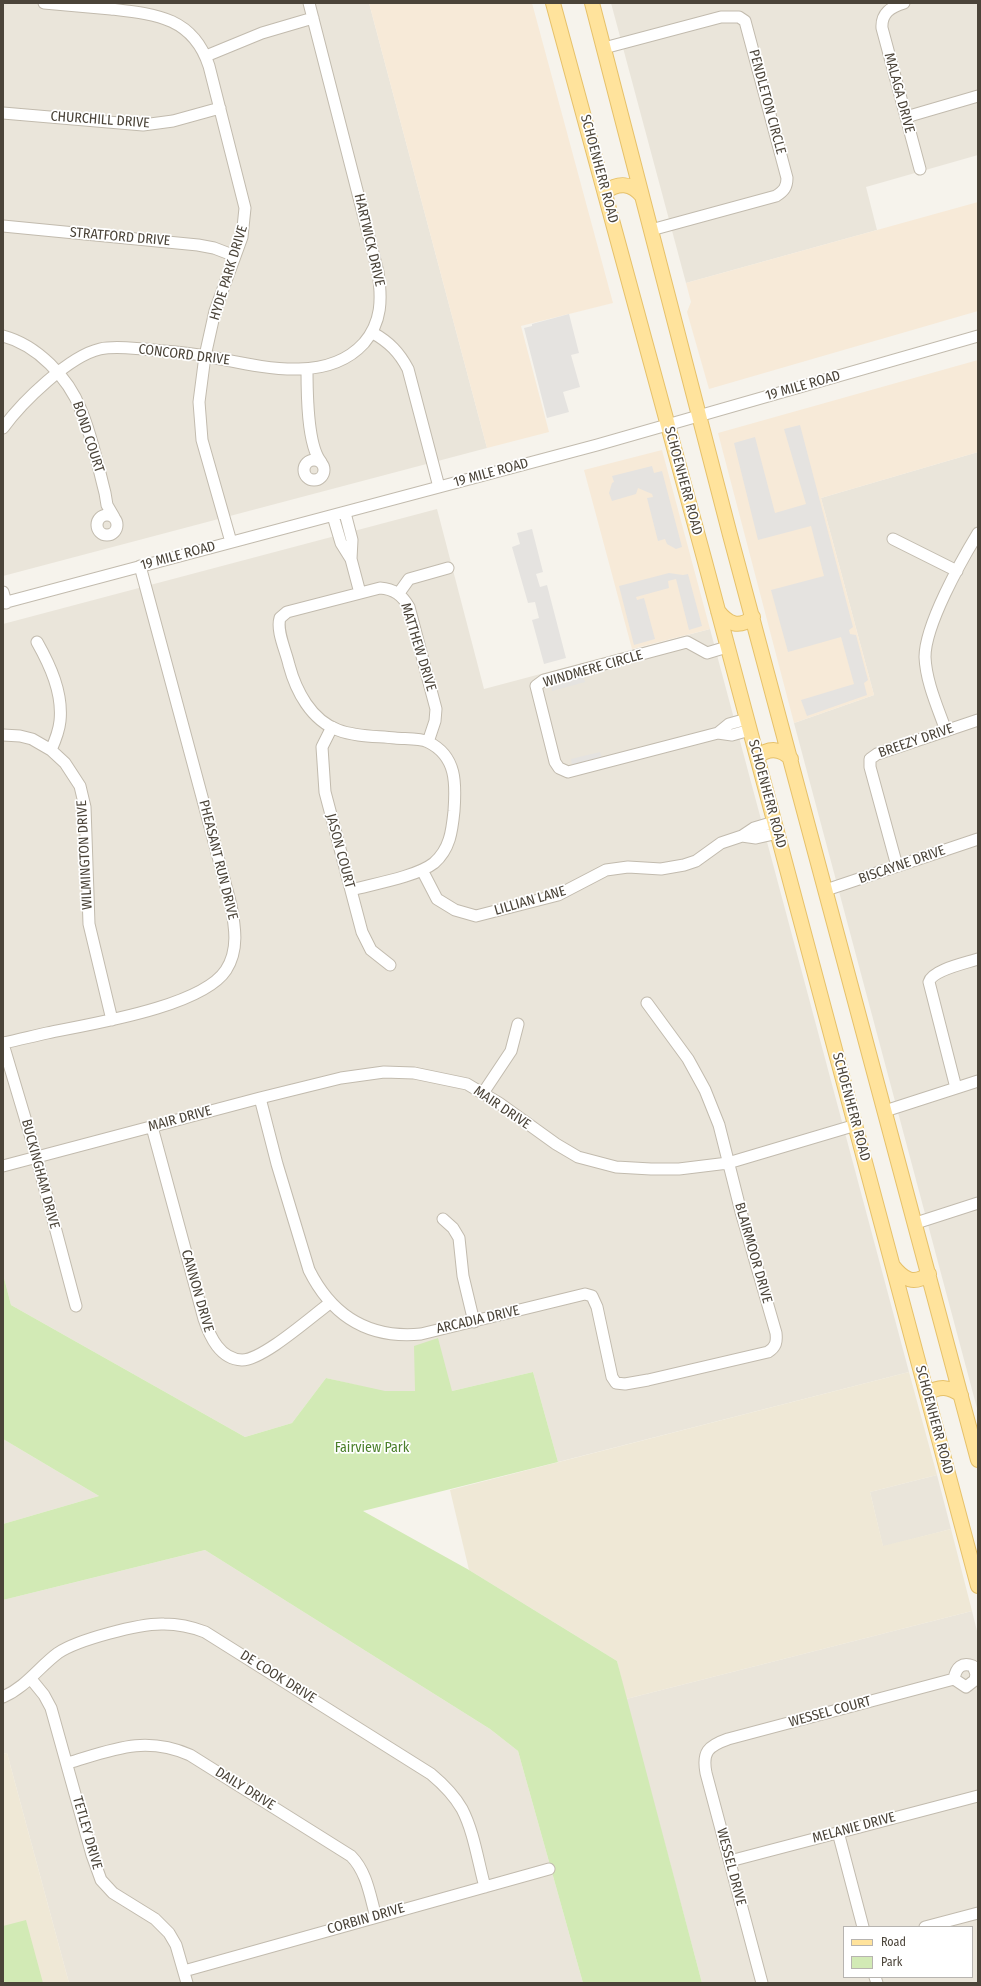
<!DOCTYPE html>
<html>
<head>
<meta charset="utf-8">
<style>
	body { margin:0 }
	#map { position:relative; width:981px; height:1986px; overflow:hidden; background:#f6f3ec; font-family:"Fira Sans Condensed",sans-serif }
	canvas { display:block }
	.frame { position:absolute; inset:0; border:4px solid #4b4439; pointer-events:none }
	.legend { position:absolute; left:843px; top:1926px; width:130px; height:52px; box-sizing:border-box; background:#fff; border:1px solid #b7b4b0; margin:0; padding:5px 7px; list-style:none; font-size:12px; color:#4b4439 }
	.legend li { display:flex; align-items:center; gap:8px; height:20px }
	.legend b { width:20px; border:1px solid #b7b4b0 }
</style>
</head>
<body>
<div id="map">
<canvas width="981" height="1986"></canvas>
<div class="frame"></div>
<ul class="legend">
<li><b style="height:5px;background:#ffe39c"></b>Road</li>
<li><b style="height:11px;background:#d2eab5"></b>Park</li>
</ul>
</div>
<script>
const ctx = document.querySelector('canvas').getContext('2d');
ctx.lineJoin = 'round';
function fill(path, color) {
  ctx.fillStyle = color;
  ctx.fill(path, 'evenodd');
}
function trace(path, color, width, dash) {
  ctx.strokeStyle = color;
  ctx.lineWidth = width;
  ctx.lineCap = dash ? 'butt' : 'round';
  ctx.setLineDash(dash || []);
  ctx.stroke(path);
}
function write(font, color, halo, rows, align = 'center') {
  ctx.font = font + ' "Fira Sans Condensed",sans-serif';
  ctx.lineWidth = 3.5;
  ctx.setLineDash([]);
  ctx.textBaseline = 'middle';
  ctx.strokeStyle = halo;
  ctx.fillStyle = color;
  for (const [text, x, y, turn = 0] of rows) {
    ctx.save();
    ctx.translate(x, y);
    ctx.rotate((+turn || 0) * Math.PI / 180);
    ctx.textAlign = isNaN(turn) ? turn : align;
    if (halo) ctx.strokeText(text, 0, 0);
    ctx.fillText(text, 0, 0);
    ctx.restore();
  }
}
fill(new Path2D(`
	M3,3H369L487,448L3,576Z
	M611,3H978V155L866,187L877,230L686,283Z
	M978,452V1412L794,723L874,695L821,498Z
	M437,509L484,689L710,629L909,1372L558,1462L533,1372L452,1391L415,1346V1391L385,1392L326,1378L292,1423L245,1437L11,1305L3,1274V624Z
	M3,1439L99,1496L3,1524Z
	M937,1475L951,1529L883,1547L870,1492Z
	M205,1550L490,1729L518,1751L583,1983H69L7,1753L3,1754V1600Z
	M972,1611L978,1635V1983H702L626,1699ZM844,1927H972V1977H844Z`), '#eae5da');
fill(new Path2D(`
	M369,3H532L613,303L521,326L549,432L487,448Z
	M978,202V311L709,389L687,312L691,302L686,283Z
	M978,360V452L821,498L874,695L794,723L718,433Z
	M662,450L710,629L632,649L584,470Z`), '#f7ead8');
fill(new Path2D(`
	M909,1372L937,1475L870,1492L883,1546L951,1529L972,1611L626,1699L617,1661L469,1570L450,1490Z
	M7,1753L69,1983H3V1754Z`), '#efe8d6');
fill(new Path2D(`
	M3,1274L11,1305L245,1437L292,1423L326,1378L385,1391H415L414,1346L438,1338L452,1391L533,1372L558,1462L363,1511L469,1570L617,1661L702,1983H583L518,1751L490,1729L205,1550L3,1600V1524L99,1496L3,1439Z
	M26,1920L43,1983H3V1926Z`), '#d2eab5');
fill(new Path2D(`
	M569,314L579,353L571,355L580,387L563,392L569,412L547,418L524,328L532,326V324Z
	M800,425L853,627L849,630L850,634L856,635L868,680L864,683L867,695L807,716L801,700L854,684L841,637L788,652L771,590L824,576L811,526L758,540L734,443L755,437L775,513L806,504L784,429Z
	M652,466L654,473L662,471L682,547L676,549L667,544L665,539L658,541L647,498L653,497L652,494L638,488L636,494L612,501L609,493L612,483L614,482L612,476Z
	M532,529L543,572L536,574L540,587L547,585L566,658L544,664L532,620L539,618L535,602L528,603L512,547L520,544L517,533Z
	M669,573L683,575L688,574L702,626L689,630L676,579L668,581L669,588L636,597L637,600L644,598L655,639L634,645L619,586Z
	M583,675L585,682L552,691L550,683Z
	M600,752L602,759L572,766L571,759Z`), '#e5e3e0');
const minor = new Path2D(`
	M44,3C66,5 88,7 111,9C155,14 193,17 209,66L245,208L242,237L215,311L205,356L199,402L202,440L231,542
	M904,3C891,7 881,13 882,28L920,169
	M604,48L721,17H739L745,21L787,178C787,187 784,191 776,196L651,230
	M206,56L262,33L313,18
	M3,113L143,125L173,121L220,108
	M906,117L978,96
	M3,226L198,245L214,248L235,256
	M373,333C389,342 399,352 408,369L439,487
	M3,336C37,345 68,377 81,410C92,436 98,466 105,493L107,505L114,517
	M307,369C307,392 307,445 321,462
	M3,428C22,402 69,356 100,349C114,346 129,348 143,349C164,351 185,352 206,356C255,365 325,386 364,343C382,322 382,299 378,272L309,3
	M304 470a10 10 0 1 1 20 0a10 10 0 1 1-20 0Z
	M97 525a10 10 0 1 1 20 0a10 10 0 1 1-20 0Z
	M333,516L341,543L351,559L352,540L345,513
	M893,539L957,571
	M351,559L360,593
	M3,592L6,603
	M399,593L409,579L448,568
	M3,603L597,445L978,336
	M37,642C50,665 63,693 60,721C59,731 55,741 51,750
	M747,719L729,724L718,733L732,735L750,730
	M332,727L322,747L325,792L362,932L371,950L390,965
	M946,731C938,708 926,682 925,657C925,625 961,561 978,533
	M718,733L568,772L559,768L555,762L536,686L544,680L687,642L707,653L727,647
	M3,735L20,736L32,739L51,750L65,763L80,786L85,807L89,924L112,1020
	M742,836L756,838L778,833
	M897,866L870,767V759L877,754L978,720
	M422,870L437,899L455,910L476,916L558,895L606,870L628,867L661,869L684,865L696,861L721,843L742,836L754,828L774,822
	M351,890C373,884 416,877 434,863C450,849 452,831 454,811C456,784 457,756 428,742C420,738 405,739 395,738C377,736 356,737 338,730C311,720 296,691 289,665C286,651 276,631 280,618L287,612L380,588C394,589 402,595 409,607L436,709L435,721L428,742
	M826,890L978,839
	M3,1043C18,1040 33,1036 47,1033C90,1024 202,1007 226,970C239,950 235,927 231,905L140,566
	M3,1044L34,1148L76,1306
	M956,1088L929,982C932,970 966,963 978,959
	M483,1093L511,1051L518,1024
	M260,1098L277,1164L309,1270C332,1316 369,1339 421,1334L585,1294L592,1296L597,1307L612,1377L616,1383L625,1384L648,1380L768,1352C776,1347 777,1342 776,1333L741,1212L719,1125L705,1090L688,1059L647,1003
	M885,1111L978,1081
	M152,1127L204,1319C210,1337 220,1359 242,1360C263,1360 312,1316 330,1303
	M3,1166L260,1098L341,1078L384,1072L414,1073L467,1084L499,1103L556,1144L578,1157L616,1167L651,1169H679L728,1163L856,1125
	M443,1219L453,1228L459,1238L463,1276L474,1322
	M916,1223L978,1203
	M31,1679L44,1695L51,1708L92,1855L101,1880L113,1893L155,1919L169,1933L176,1945L187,1983
	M3,1697C26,1687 39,1667 58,1653C77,1640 140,1623 164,1624C178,1624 192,1627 205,1632L431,1774C443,1784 454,1795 462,1809C474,1832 478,1862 485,1887
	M68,1763C112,1750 144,1735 190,1755L351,1856C367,1872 370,1896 376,1917
	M838,1832L863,1927
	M730,1861L978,1796
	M925,1927L978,1913
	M184,1971L549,1869
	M875,1977L877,1983
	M762,1983L706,1773C702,1752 708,1746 728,1739L954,1679L966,1687L975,1680L976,1674L973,1666C962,1662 956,1667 954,1679`);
const major = new Path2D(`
	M553,3L704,558L978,1586
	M592,3L730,535L978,1460
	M605,192C619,182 631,183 642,196
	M718,611C728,624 739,629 753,617
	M757,757C769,747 781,748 791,759
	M893,1266C904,1280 914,1285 929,1274
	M927,1394C940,1385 949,1387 961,1395`);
trace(minor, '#c2bbae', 13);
trace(major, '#e6c16a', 16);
trace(minor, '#fff', 11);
trace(major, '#ffe39c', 14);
write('14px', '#4b4439', '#fff', [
	["MALAGA DRIVE",899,93,75],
	["PENDLETON CIRCLE",767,102,75],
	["CHURCHILL DRIVE",100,120,4],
	["SCHOENHERR ROAD",599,169,75],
	["STRATFORD DRIVE",120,237,5],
	["HARTWICK DRIVE",369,240,77],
	["HYDE PARK DRIVE",229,273,-73],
	["CONCORD DRIVE",184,355,7],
	["19 MILE ROAD",803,386,-16],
	["BOND COURT",88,437,72],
	["19 MILE ROAD",491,473,-15],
	["SCHOENHERR ROAD",683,481,75],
	["19 MILE ROAD",178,556,-15],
	["MATTHEW DRIVE",418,647,73],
	["WINDMERE CIRCLE",593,669,-16],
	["BREEZY DRIVE",916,741,-19],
	["SCHOENHERR ROAD",767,794,75],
	["JASON COURT",340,851,75],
	["WILMINGTON DRIVE",85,855,-93],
	["PHEASANT RUN DRIVE",218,860,76],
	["BISCAYNE DRIVE",902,865,-19],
	["LILLIAN LANE",530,901,-16],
	["SCHOENHERR ROAD",851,1107,75],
	["MAIR DRIVE",502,1108,34],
	["MAIR DRIVE",180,1119,-15],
	["BUCKINGHAM DRIVE",40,1174,75],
	["BLAIRMOOR DRIVE",753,1253,74],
	["CANNON DRIVE",197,1291,74],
	["ARCADIA DRIVE",478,1320,-13],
	["SCHOENHERR ROAD",934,1420,75],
	["DE COOK DRIVE",278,1677,32],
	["WESSEL COURT",830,1712,-15],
	["DAILY DRIVE",245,1789,32],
	["MELANIE DRIVE",854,1828,-15],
	["TETLEY DRIVE",87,1833,74],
	["WESSEL DRIVE",731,1867,75],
	["CORBIN DRIVE",366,1919,-16]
]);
write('14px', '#4a7f2a', '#fff', [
	["Fairview Park",372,1448]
]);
</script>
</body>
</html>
